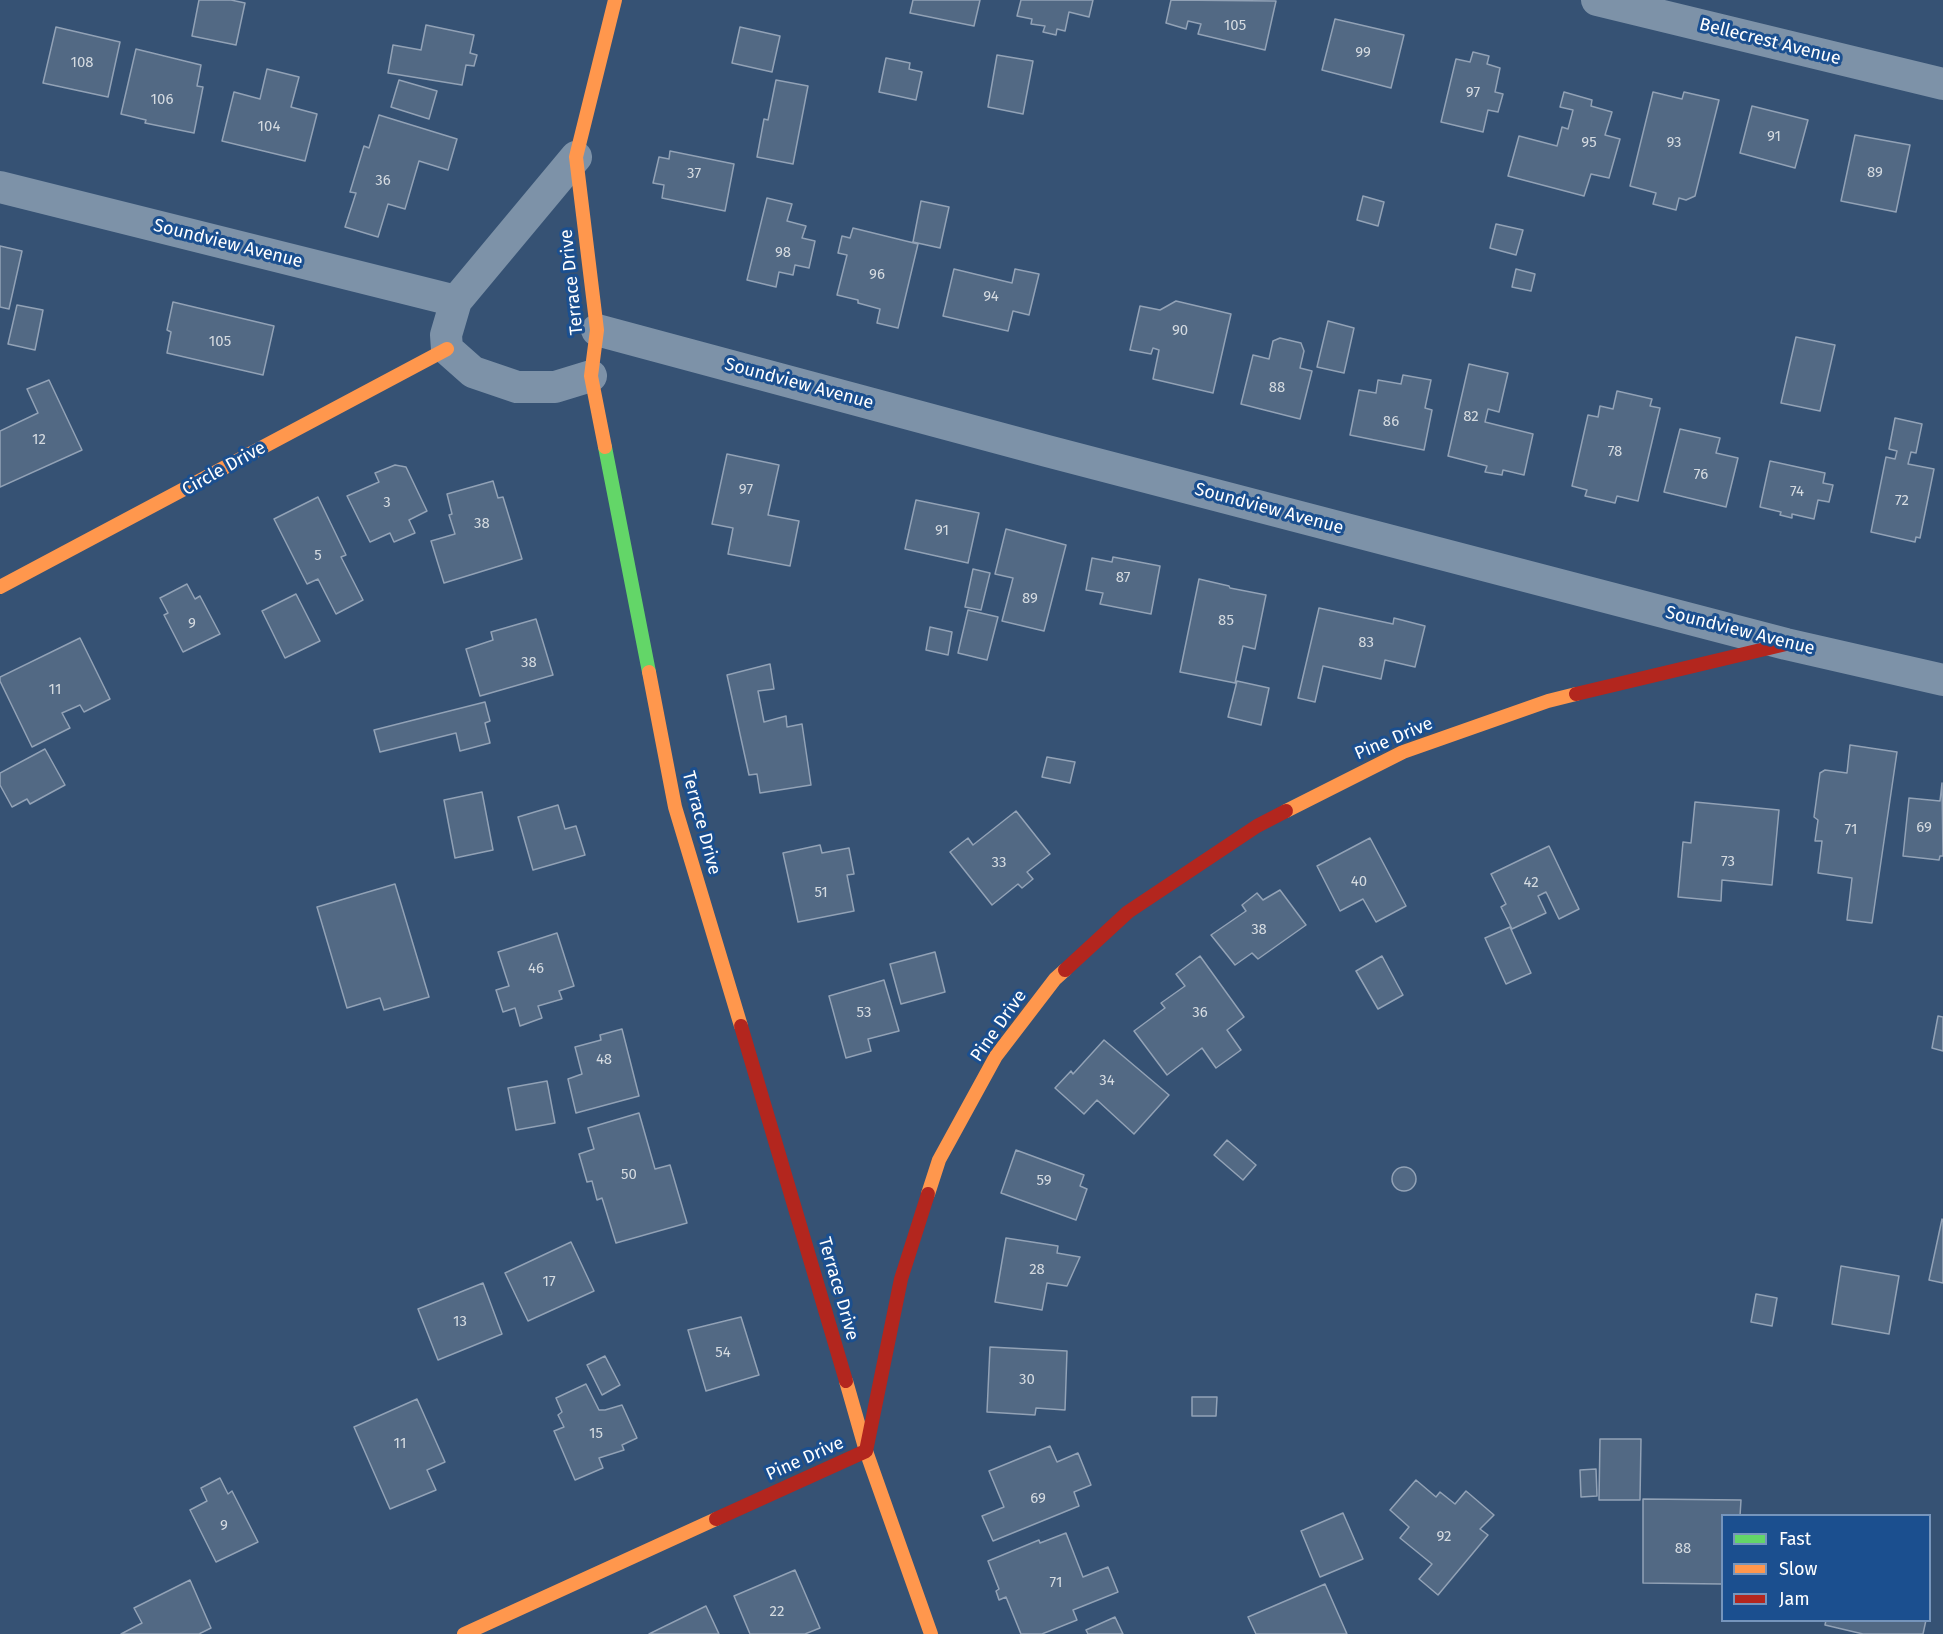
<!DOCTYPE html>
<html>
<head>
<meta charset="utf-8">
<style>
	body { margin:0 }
	#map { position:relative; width:1943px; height:1634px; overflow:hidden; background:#365274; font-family:"Fira Sans",sans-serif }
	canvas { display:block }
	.legend { position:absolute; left:1721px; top:1514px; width:210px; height:108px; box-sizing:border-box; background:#1b4f8f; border:2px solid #7695bc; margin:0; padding:8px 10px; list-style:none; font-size:18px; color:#fff }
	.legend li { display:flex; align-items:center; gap:12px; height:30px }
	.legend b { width:30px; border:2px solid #7695bc }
</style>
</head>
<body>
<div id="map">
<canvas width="1943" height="1634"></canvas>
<ul class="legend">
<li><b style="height:8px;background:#63d668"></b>Fast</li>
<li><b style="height:8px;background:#ff974d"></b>Slow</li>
<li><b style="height:8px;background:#b3261e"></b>Jam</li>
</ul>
</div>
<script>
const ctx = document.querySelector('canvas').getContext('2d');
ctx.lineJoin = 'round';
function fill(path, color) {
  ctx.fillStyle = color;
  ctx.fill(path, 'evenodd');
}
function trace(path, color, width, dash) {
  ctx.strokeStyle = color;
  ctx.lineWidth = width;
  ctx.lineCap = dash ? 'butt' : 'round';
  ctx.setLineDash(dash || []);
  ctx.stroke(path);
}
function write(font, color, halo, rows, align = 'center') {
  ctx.font = font + ' "Fira Sans",sans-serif';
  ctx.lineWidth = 6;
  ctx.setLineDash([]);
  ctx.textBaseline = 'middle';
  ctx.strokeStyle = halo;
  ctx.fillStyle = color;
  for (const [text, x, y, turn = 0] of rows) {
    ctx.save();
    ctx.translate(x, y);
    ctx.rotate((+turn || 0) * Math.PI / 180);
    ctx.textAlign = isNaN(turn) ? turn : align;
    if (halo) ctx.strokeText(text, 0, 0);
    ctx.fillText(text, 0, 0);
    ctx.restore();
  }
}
const building = new Path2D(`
	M199,0H231L245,3L236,45L192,36Z
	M913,0H980L974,26L910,13Z
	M1021,0H1093L1089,17L1069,12L1065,31L1057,29L1056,35L1043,32L1045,26L1031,24L1032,19L1017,16Z
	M1171,0L1276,1L1265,50L1198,34L1201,24L1188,21L1186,29L1166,23Z
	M1335,19L1404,35L1391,88L1322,70Z
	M426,25L474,35L470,53L477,55L474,66L466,65L462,85L388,73L393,45L421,50Z
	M56,27L120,42L108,97L43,83Z
	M740,27L780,36L772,72L732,63Z
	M136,49L201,65L197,86L203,87L194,133L145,123L146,120L121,114Z
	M1473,52L1489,56L1487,64L1500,68L1495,92L1503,94L1498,112L1488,110L1483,132L1441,122L1456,59L1470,62Z
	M997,55L1033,61L1023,114L988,107Z
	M886,58L910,63L909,69L922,72L916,100L879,92Z
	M267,69L299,77L291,107L317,114L305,161L222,141L234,92L260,99Z
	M399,80L437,91L429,119L391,107Z
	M776,80L808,86L793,164L757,157L764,119L768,120Z
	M1564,92L1592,100L1591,106L1612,112L1605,135L1620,139L1609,178L1591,174L1584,196L1508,176L1519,136L1557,146L1562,127L1568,129L1573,110L1560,107Z
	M1653,92L1682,99L1684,92L1719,100L1695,196L1686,200L1679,198L1676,210L1653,204L1656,193L1630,186Z
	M1752,106L1808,120L1795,168L1740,153Z
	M379,115L457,139L448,170L419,161L405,209L388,204L378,237L345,227L356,193L350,192L364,146L369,148Z
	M1855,135L1910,145L1896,212L1841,201Z
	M670,151L734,164L725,211L662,198L664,185L653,183L659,157L669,159Z
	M1363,196L1384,202L1378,226L1357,220Z
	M767,198L792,204L787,221L806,226L802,238L815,241L809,268L795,265L793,275L779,272L776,287L747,280Z
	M921,201L949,207L940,248L913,242Z
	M1496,224L1523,230L1516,255L1490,248Z
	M853,228L918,244L898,328L877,323L880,309L858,303V300L837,295L847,255L838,253L842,236L850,238Z
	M0,246L22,251L9,309L0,307Z
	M954,269L1012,283L1015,269L1039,274L1029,315L1013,311L1008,331L943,316Z
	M1516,269L1535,274L1531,291L1512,287Z
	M1176,301L1231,314L1213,393L1153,379L1159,350L1153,348L1151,354L1130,350L1140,306L1160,310Z
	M173,302L274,326L263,375L167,353L171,332L167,330Z
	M17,305L43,310L35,350L8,344Z
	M1328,321L1354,328L1344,373L1317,367Z
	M1796,337L1835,345L1820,411L1781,403Z
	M1280,338L1301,343L1304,351L1300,368L1312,371L1300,419L1241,404L1253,355L1269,359L1273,341Z
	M1469,364L1508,373L1499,412L1488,409L1485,422L1533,434L1524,475L1503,470L1502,475L1485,472L1487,466L1448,456Z
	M1403,375L1431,380L1425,408L1432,410L1424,450L1350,435L1359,390L1376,393L1378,380L1401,384Z
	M49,380L82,450L0,487V431L38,413L27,389Z
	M1617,391L1652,399L1650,406L1660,408L1638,501L1617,496L1615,503L1585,496L1587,490L1572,486L1588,415L1598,417L1600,406L1613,409Z
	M1895,418L1922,424L1916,453L1911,452L1908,464L1934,469L1920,538L1916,537L1915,542L1871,532L1886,457L1895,459L1897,451L1889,449Z
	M1680,429L1720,438L1716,453L1738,458L1726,507L1664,492Z
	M727,454L779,465L768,515L799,521L790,566L728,554L733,528L712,524Z
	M1770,461L1825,473L1823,483L1833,485L1829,502L1818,500L1814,519L1792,514V518L1780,515L1781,512L1760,507Z
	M395,465L406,467L427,511L409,520L415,533L394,542L390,533L370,542L347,496L379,482L375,473Z
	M493,481L498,498L503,497L522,559L444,583L431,541L455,534L449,515L452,514L447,494Z
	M318,497L346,555L341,557L363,600L336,614L318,579L307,584L274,519Z
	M916,500L979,513L968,563L905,549Z
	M1006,529L1066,545L1044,631L1002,621L1013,578L995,574Z
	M1113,557L1160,566L1151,614L1100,604L1103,593L1086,590L1092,558L1112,562Z
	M973,569L990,573L981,610L965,607Z
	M1199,579L1229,586L1230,588L1266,595L1255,649L1243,646L1235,683L1180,672Z
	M187,584L195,599L200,596L220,634L183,652L164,615L168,613L160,598Z
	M296,594L320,641L285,658L262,611Z
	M1319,608L1393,624L1394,618L1425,626L1415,667L1385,660L1381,679L1323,666L1315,702L1298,698Z
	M968,610L998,617L987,660L958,653Z
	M536,619L553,675L480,696L466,649L493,640L491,632Z
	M930,627L952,632L948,655L926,650Z
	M80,638L110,699L84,712L80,705L62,713L70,728L32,747L0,681V677Z
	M770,664L774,689L758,691L764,722L786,716L787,727L802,724L811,785L760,793L757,774L749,775L727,675Z
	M1237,681L1269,688L1261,725L1228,717Z
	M485,702L490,721L485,723L490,743L460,751L456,733L380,752L374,730Z
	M1850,745L1897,752L1872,923L1847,920L1852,878L1818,873L1822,841H1815L1818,820L1814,817L1820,773L1825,770L1847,773Z
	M45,749L65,785L30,804L27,799L12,807L0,785V773Z
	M1047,757L1075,762L1070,783L1042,777Z
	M1942,783L1943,856H1940L1939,860L1903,856L1909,798L1940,801Z
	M482,792L493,850L455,858L444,800Z
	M1695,802L1779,810L1772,885L1722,880L1721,901L1678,897L1683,842L1691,843Z
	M558,805L565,829L576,826L585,855L533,870L518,817Z
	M1016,811L1050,854L1027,872L1033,879L1022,888L1018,884L992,905L950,852L968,838L973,845Z
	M1370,838L1406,906L1376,922L1363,899L1340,911L1317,866Z
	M820,845L822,853L849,848L854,874L847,875L854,911L798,922L783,853Z
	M1549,846L1579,909L1559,919L1546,892L1538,896L1546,913L1512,929L1501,907L1506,904L1491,874Z
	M395,884L429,997L384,1010L380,998L347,1008L317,907Z
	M1280,890L1306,925L1258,959L1252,953L1235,965L1211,935L1246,911L1242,905L1257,893L1263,900Z
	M1510,927L1531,973L1506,984L1485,938Z
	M557,933L574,986L559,991L562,999L538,1006L542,1018L520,1026L515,1008L503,1012L496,990L509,986L498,952Z
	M935,952L945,992L901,1004L890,964Z
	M1200,956L1244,1017L1227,1030L1241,1050L1216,1068L1202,1048L1167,1075L1134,1031L1165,1008L1161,1003L1185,986L1176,974Z
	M1382,956L1403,995L1378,1009L1356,971Z
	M884,980L899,1031L868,1039L871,1051L846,1058L829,996Z
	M1938,1016L1943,1017V1051L1932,1048Z
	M622,1029L639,1096L576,1113L568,1079L582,1074L575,1047L601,1040L600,1035Z
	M1104,1040L1169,1095L1134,1134L1097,1100L1084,1114L1055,1088L1071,1071L1073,1074Z
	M547,1081L555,1123L516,1130L508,1088Z
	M639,1113L655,1169L670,1165L687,1223L616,1243L602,1198L597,1200L592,1181L587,1182L579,1154L594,1149L588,1128Z
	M1227,1140L1256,1165L1243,1180L1214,1155Z
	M1016,1150L1084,1175L1080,1186L1087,1189L1076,1220L1001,1193Z
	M1392 1179a12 12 0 1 1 24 0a12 12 0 1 1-24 0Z
	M1942,1219L1943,1220V1283L1929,1280Z
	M1006,1238L1058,1246L1057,1253L1080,1257L1067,1286L1047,1283L1042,1310L995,1302Z
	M571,1242L594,1291L528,1321L505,1273Z
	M1841,1266L1899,1276L1889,1334L1832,1324Z
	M483,1283L502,1334L438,1360L418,1309Z
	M1756,1294L1777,1298L1772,1326L1751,1322Z
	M741,1317L759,1375L706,1391L688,1330Z
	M990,1347L1067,1351L1065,1410L1036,1408L1035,1415L987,1412Z
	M605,1356L620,1385L602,1395L587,1365Z
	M586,1384L599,1410H605L622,1405L637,1438L622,1445L624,1450L599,1458L603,1468L575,1480L554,1431L564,1427L558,1415L562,1412L556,1398Z
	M1192,1397H1217L1216,1416H1192Z
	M417,1399L445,1462L427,1470L436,1490L390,1509L354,1427Z
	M1600,1439H1641L1640,1500H1599Z
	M1050,1446L1057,1462L1078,1453L1091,1485L1074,1492L1079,1506L993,1541L982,1516L1004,1507L989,1471Z
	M1596,1469L1597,1496L1581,1497L1580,1470Z
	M220,1478L228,1494L232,1491L258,1542L216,1562L190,1510L207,1501L201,1488Z
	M1416,1480L1436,1497L1440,1492L1455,1504L1466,1491L1494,1515L1480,1529L1488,1535L1438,1595L1419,1579L1432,1564L1400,1538L1409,1527L1390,1510Z
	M1643,1499L1741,1500L1740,1516H1722V1584L1643,1583Z
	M1343,1513L1363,1559L1320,1577L1301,1531Z
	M1066,1533L1083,1577L1108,1567L1118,1592L1073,1610L1077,1620L1042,1634H1021L1006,1597L999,1600L996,1591L999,1589L988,1561L1039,1540L1040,1543Z
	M795,1570L820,1628L805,1634H750L734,1596Z
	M190,1580L211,1628L199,1634H121L142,1623L134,1608Z
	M1325,1584L1347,1634H1256L1248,1617Z
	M706,1606L719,1634H649Z
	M1115,1617L1123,1634H1088L1086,1630Z
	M1826,1620H1926L1923,1634H1863L1825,1625Z`);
fill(building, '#526984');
trace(building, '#92a2b6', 1.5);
trace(new Path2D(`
	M1597,0L1943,84
	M576,157L456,301L446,335L447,349L473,372L517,387H555L591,376
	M0,187L456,301
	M597,330L1047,451L1786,644L1943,680`), '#7d92a8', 32);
trace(new Path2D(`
	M605,447L649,672`), '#63d668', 14);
trace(new Path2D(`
	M605,447L591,376L597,330L576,157L615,0
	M0,587L447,349
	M649,672L675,807L741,1026
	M1286,811L1403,752L1548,701L1576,694
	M928,1194L939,1160L996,1056L1055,979L1065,970
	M846,1381L866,1451L931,1634
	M464,1634L716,1519`), '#ff974d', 14);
trace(new Path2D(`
	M1576,694L1786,644
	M1065,970L1128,912L1257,826L1286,811
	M741,1026L846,1381
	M716,1519L866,1451L901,1279L928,1194`), '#b3261e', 14);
write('15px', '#d4dae0', null, [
	["105",1235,26],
	["99",1363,53],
	["108",82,63],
	["97",1473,93],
	["106",162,100],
	["104",269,127],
	["91",1774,137],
	["95",1589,143],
	["93",1674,143],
	["89",1875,173],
	["37",694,174],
	["36",383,181],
	["98",783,253],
	["96",877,275],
	["94",991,297],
	["90",1180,331],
	["105",220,342],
	["88",1277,388],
	["82",1471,417],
	["86",1391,422],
	["12",39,440],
	["78",1615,452],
	["76",1701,475],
	["97",746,490],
	["74",1797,492],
	["72",1902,501],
	["3",387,503],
	["38",482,524],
	["91",942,531],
	["5",318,556],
	["87",1123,578],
	["89",1030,599],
	["85",1226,621],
	["9",192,624],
	["83",1366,643],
	["38",529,663],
	["11",55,690],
	["69",1924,828],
	["71",1851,830],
	["73",1728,862],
	["33",999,863],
	["40",1359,882],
	["42",1531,883],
	["51",821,893],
	["38",1259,930],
	["46",536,969],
	["53",864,1013],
	["36",1200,1013],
	["48",604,1060],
	["34",1107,1081],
	["50",629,1175],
	["59",1044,1181],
	["28",1037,1270],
	["17",549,1282],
	["13",460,1322],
	["54",723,1353],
	["30",1027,1380],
	["15",596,1434],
	["11",400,1444],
	["69",1038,1499],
	["9",224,1526],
	["92",1444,1537],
	["88",1683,1549],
	["71",1056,1583],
	["22",777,1612]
]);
write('18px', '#fff', '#1b4f8f', [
	["Bellecrest Avenue",1770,42,14],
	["Soundview Avenue",228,244,14],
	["Terrace Drive",572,282,-96],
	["Soundview Avenue",799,384,15],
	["Circle Drive",224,469,-29],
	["Soundview Avenue",1269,509,15],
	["Soundview Avenue",1740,631,14],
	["Pine Drive",1394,739,-23],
	["Terrace Drive",701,823,75],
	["Pine Drive",999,1026,-55],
	["Terrace Drive",838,1289,74],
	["Pine Drive",805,1459,-24]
]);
</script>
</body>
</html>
